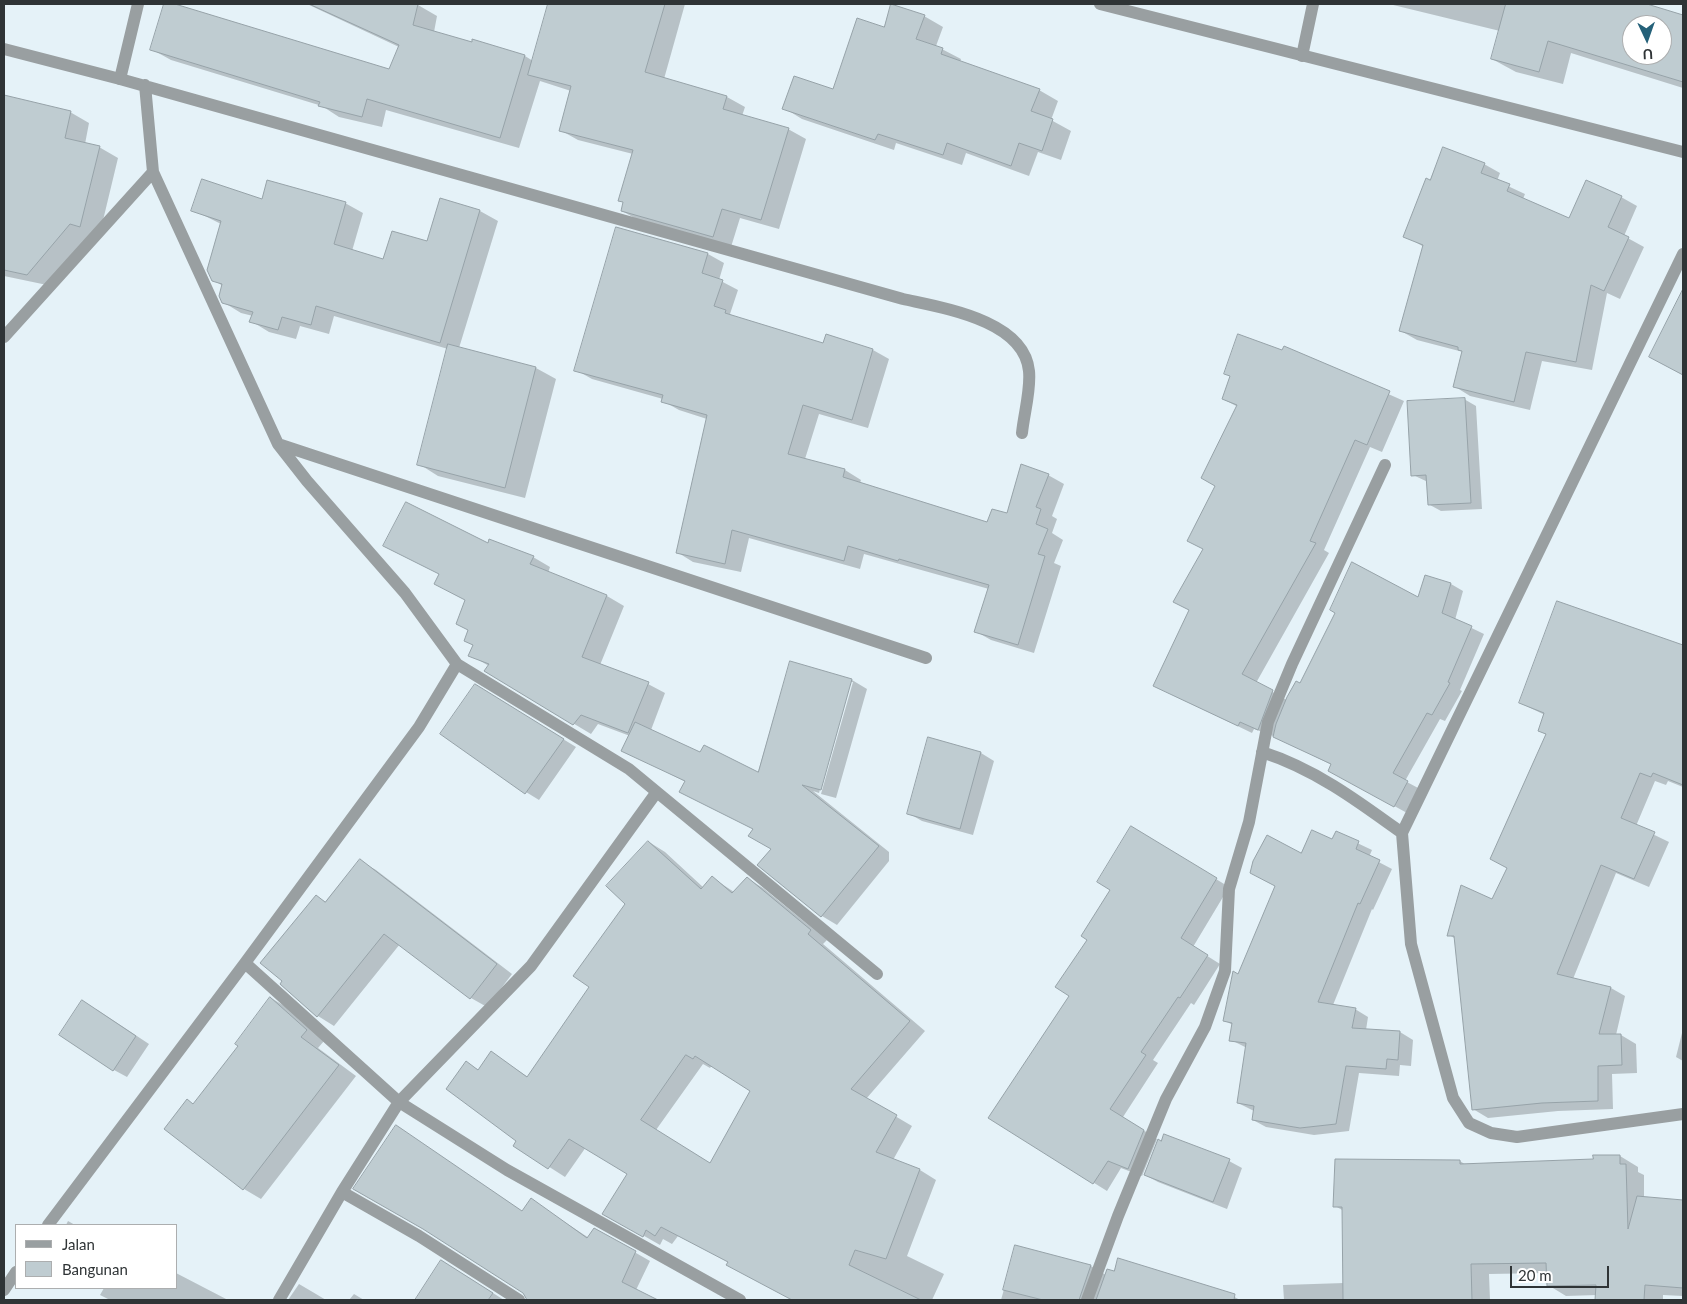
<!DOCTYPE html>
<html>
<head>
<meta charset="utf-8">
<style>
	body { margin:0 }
	#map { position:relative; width:1687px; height:1304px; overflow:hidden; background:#e5f2f8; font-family:Lato,sans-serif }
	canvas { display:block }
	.frame { position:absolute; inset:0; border:5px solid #2f3436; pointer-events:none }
	.legend { position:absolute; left:15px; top:1224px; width:162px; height:65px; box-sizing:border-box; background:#fff; border:1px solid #acaeaf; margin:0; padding:6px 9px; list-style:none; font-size:15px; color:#2f3436 }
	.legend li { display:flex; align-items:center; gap:10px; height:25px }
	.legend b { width:25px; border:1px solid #acaeaf }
	.north { position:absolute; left:1622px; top:15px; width:50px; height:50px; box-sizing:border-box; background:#fff; border:1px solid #acaeaf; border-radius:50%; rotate:177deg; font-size:14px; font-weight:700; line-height:20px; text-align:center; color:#2f3436 }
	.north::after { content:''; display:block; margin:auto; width:18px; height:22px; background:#256179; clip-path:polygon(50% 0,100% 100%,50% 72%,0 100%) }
	.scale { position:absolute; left:1510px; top:1266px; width:99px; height:22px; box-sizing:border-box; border:2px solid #2f3436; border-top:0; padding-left:6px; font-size:15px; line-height:18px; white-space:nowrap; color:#2f3436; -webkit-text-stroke:4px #fff; paint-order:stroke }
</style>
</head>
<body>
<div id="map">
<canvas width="1687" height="1304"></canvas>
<div class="frame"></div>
<ul class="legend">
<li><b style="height:6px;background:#999fa1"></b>Jalan</li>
<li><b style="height:14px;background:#bfccd1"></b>Bangunan</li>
</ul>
<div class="north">U</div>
<div class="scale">20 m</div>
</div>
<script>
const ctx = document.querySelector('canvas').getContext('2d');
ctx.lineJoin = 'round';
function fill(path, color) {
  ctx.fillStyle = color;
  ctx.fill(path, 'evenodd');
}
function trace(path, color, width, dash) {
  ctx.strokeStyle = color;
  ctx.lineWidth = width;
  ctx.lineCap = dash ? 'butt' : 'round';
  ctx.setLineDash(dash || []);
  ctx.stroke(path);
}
fill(new Path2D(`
	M166,4L390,71L399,47L307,4L418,5L437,16L434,32L525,56L533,61L549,4H685L664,79L727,97L745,107L742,116L788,129L806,139L779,229L740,218L731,247L640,221L622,211L624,203L620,200L633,154L578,140L560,130L571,91L540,81L519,148L386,110L382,127L339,117L322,106L171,60L151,49Z
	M1389,4H1643L1683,16V88L1571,53L1563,84L1516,72L1492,59L1500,31ZM1632,25H1662V55H1632Z
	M924,16L943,27L936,46L961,59L960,62L1039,90L1058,101L1051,120L1071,131L1061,160L1038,152L1029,176L966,153L962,165L896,143L894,150L802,119L784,108L833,91L885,28Z
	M4,96L70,112L89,123L85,144L99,147L118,158L99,237L47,285L4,276Z
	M1484,164L1500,173L1497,181L1525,194L1523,199L1570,220L1621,197L1637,206L1624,236L1644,247L1620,299L1607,293L1592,370L1542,361L1530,410L1470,396L1454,386L1463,352L1417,340L1401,331L1424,247L1405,236L1431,181Z
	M262,200L345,203L363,213L352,251L384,261L427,243L440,200L480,211L498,221L459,348L536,368L556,379L525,498L438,476L419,464L448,349L334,316L329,334L300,326L296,339L269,332L251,321L253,316L241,313L223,302V286L213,280L221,224L193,210Z
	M617,228L708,254L724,263L719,280L738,290L730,314L737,318L824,345L826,336L873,350L889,359L868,428L819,414L805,459L845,470L861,480L860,483L988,524L1008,515L1048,475L1064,484L1052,516L1057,519L1052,533L1063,540L1054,563L1061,566L1034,653L991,640L975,631L989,589L864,554L860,569L749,538L741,572L693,562L677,552L707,419L679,410L663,401V399L592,379L576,370Z
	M1683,291V375L1650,357Z
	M1285,348L1404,401L1382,452L1370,447L1324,550L1329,553L1256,683L1287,700L1300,685L1419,598L1451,584L1463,591L1455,620L1484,634L1460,690L1462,691L1445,721L1440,719L1405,781L1420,789L1407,813L1342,777L1332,765L1273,736L1254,729L1252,733L1169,693L1204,549L1216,486L1238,407L1223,399Z
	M1464,399L1476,406L1482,509L1441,511L1430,505L1428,482L1413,475Z
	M488,544L533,557L550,567L548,573L607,596L624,606L600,665L648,684L665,693L651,730L701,754L759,774L791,663L852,680L867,689L836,798L821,794L853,682H850L819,793L813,791L889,852V861L837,925L822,916L759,865L773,849L754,829L696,800L686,782L623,750L630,736L598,724L591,734L486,671L489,666L470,655L474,646L465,641L469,630L467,600L440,574L385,546Z
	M1558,603L1683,647V787L1668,781L1666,785L1655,781L1636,826L1669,842L1649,887L1616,873L1573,979L1611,988L1625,996L1616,1035H1621L1636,1044L1637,1073L1612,1074L1613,1109L1558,1111L1488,1118L1473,1109L1456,939L1449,935L1493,900L1508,868L1547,735L1539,731L1545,715L1520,703Z
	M488,693L576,747L539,800L526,792Z
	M929,739L981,753L994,761L973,835L922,821L908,813Z
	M1336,833L1372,850L1369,857L1392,869L1373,910L1372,909L1333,1005L1355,1009L1368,1017L1366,1030L1400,1032L1413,1040L1411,1066L1400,1065L1399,1076L1359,1073L1349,1131L1314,1135L1266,1127L1253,1120L1254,1111L1238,1103L1247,1048L1231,1040L1233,1025L1225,1021L1239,976L1302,855L1332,840Z
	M1144,835L1229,887L1193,947L1220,964L1194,1005L1191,1003L1153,1060L1158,1063L1123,1117L1157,1139L1142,1176L1121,1168L1107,1191L990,1118L1071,996L1089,939Z
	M649,842L665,852L704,888L713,878L734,892L747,878L763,888L827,940L823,944L925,1031L866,1099L912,1126L893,1160L920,1170L936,1180L907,1256L944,1274L932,1300H793L744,1274L729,1262L678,1236L672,1244L663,1239L660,1245L604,1213L628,1174L586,1147L565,1177L515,1145L518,1141L466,1063L479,1070L492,1053L528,1077L591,987L627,903ZM703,1064L710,1068L712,1065L752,1091L711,1164L656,1130Z
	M360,861L376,870L512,974L487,1007L471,998L400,944L334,1026L318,1016L282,984L316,896L326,902Z
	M271,998L288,1008L324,1041L318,1048L356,1076L261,1199L244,1189L187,1101L194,1105L240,1046Z
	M96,1009L149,1044L127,1077L114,1070Z
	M1683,1029V1061L1676,1057Z
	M396,1126L523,1212L531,1200L589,1238L594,1229L650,1261L636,1290L655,1300H534Z
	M1594,1156H1620L1638,1167V1172L1644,1175V1198L1683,1201V1296L1663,1295V1300H1597V1295L1566,1296L1548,1285V1273L1489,1274L1490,1300H1284L1283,1285L1344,1283V1211L1335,1206L1460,1161L1466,1165L1594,1160Z
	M1229,1161L1242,1168L1227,1209L1158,1182L1145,1175Z
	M68,1221L75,1225H66Z
	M1016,1246L1091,1266L1106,1275L1229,1294L1240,1300H1001Z
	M442,1262L458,1271L504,1300H416Z
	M176,1273L228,1300H110L100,1295L104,1288H176Z
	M299,1284L316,1294L326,1300H288Z
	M354,1294L364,1300H349Z`), '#0003');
const building = new Path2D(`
	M164,4H175L389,69L399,45L309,4H418L413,25L472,42V39L525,55L500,138L367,99L362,117L318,106L320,102L150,50Z
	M548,4H665L645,72L727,96L723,109L789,128L761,220L722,209L713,237L621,211L623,202L618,201L633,150L559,131L571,86L528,75Z
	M891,4L925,15L916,39L943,48L941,54L1040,89L1031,111L1053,119L1042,151L1019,143L1011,166L947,143L943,155L878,134L875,140L782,109L794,76L833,89L857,18L884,27Z
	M1506,4H1647L1683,15V82L1548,41L1539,72L1491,59ZM1632,25H1662V55H1632Z
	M4,95L71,111L65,138L100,146L80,227L70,224L27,275L4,270Z
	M1443,147L1485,163L1481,173L1510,184L1507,191L1569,218L1586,180L1622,196L1608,227L1629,237L1604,291L1591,285L1576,362L1526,352L1514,402L1453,387L1462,351L1458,350V347L1399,331L1423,245L1403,237L1426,178L1430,180Z
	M202,179L262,199L267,180L346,202L334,244L383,259L392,231L427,241L440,198L480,210L440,343L316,306L311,325L282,317L278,330L249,322L253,312L222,303L219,296L222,284L212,281L207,270L221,221L191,211Z
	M616,227L708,253L702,273L723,280L714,306L726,310L725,313L823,343L826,334L873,349L852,420L803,405L788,454L845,469L843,477L987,522L992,509L1007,513L1021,464L1049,474L1036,507L1041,509L1036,524L1048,529L1038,554L1045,556L1018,645L974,632L989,585L899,559L898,561L848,546L844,561L732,530L725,564L676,553L707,415L661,402L663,395L574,371Z
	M1683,289V375L1649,357Z
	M1238,334L1282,350L1284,346L1390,391L1367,445L1355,440L1310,541L1316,543L1242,674L1273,690L1258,730L1240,722L1238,726L1153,686L1189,610L1173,602L1203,549L1187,541L1215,486L1201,478L1237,405L1222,399L1230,376L1224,374Z
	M448,344L536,367L505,488L417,465Z
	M1465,398L1471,503L1428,505L1426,475L1411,476L1407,401Z
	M406,502L488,543L489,539L534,556L530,564L607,595L582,657L649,682L628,733L581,715L573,725L484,671L489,664L468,656L473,645L464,641L468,630L456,624L465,600L434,584L439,574L383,546Z
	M1352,562L1418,597L1425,575L1451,583L1442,613L1472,626L1448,682L1450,683L1432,715L1427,713L1393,773L1408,781L1394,807L1328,771L1331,764L1273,737L1276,724L1287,697L1296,681L1300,683L1335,613L1330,610Z
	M1557,601L1683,645V785L1653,773L1651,777L1640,773L1621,818L1655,832L1634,879L1601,865L1557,974L1611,987L1599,1034H1621L1622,1065L1598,1066V1101L1542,1103L1472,1110L1454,936H1447L1461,885L1492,899L1507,868L1490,859L1546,734L1538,731L1544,713L1519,703Z
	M790,661L852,679L821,790L802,785L879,846L821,917L757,865L771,849L748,836L753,829L679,792L685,781L621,751L635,722L700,752L704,745L758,772Z
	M475,684L564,739L525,794L440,734Z
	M928,737L981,752L960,829L907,814Z
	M1131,826L1217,878L1181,938L1208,955L1180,998L1178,997L1141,1052L1146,1055L1110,1109L1144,1130L1128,1169L1108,1161L1093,1184L988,1118L1069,996L1055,987L1087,940L1081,936L1110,890L1097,882Z
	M1312,830L1332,839L1336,831L1359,841L1356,849L1380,860L1360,904L1358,903L1318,1002L1356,1008L1352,1028L1400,1031L1398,1060L1387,1059L1386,1069L1346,1066L1336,1124L1300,1128L1252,1120L1254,1106L1237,1103L1246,1043L1229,1041L1232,1023L1223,1021L1233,971L1238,974L1275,886L1250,873L1253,861L1267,835L1301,853Z
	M648,841L701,889L712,876L732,893L747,877L811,930L808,934L910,1021L851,1089L897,1115L876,1152L920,1169L886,1259L855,1250L849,1265L921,1300H792L726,1265L728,1262L661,1227L655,1236L646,1230L643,1237L602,1214L627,1174L569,1139L548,1169L513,1146L516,1141L446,1089L466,1061L478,1070L491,1051L527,1077L589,987L573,976L625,904L606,886ZM686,1055L693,1059L695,1056L750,1091L710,1163L641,1120Z
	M360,859L497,964L470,999L384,934L317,1017L280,984L282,981L260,963L316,895L325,902Z
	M270,997L307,1030L301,1037L339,1065L243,1190L164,1129L187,1099L193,1104L238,1046L235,1044Z
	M82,1000L136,1036L113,1071L59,1035Z
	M396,1125L522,1211L531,1198L587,1238L594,1228L636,1251L622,1282L658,1300H527L523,1293L423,1229L353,1189Z
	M1164,1134L1230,1159L1213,1202L1144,1175L1158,1139L1161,1141Z
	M1593,1155H1620V1164H1626L1628,1229L1637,1196L1683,1200V1288L1645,1285L1644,1300H1595L1596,1285L1547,1286L1546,1263L1471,1264L1472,1300H1343L1342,1207H1333L1335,1159L1460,1160V1164L1593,1159Z
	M1015,1245L1091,1265L1079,1300H1043L1003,1290Z
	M1118,1258L1235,1294L1234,1300H1096L1107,1269L1114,1271Z
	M441,1260L493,1293L488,1300H415Z`);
fill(building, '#bfccd1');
trace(building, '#96a2a8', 1);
trace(new Path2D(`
	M1302,56L1313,4
	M120,79L903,299C943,308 1024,320 1029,371C1031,390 1024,413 1022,433
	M4,337L153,172
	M278,444L926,658
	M457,664L629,769L877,974
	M1262,752C1315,769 1358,801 1402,833L1411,944L1453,1098L1469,1123L1491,1133L1517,1137L1683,1114
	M1402,833L1683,254
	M245,963L399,1102L507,1170L740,1300
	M342,1192L419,1236L519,1300
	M48,1225L245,963L419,727L457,664L405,593L307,481L278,444L153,172L145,85
	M4,1290L16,1272
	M279,1300L342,1192L399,1102L531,966L656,793
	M1087,1300L1118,1216L1166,1099L1205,1027L1225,971L1229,889L1249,822L1268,722L1292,664L1385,465`), '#999fa1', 12);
trace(new Path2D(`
	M1100,4L1683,152
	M4,49L120,79L138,4`), '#999fa1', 12);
</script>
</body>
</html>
